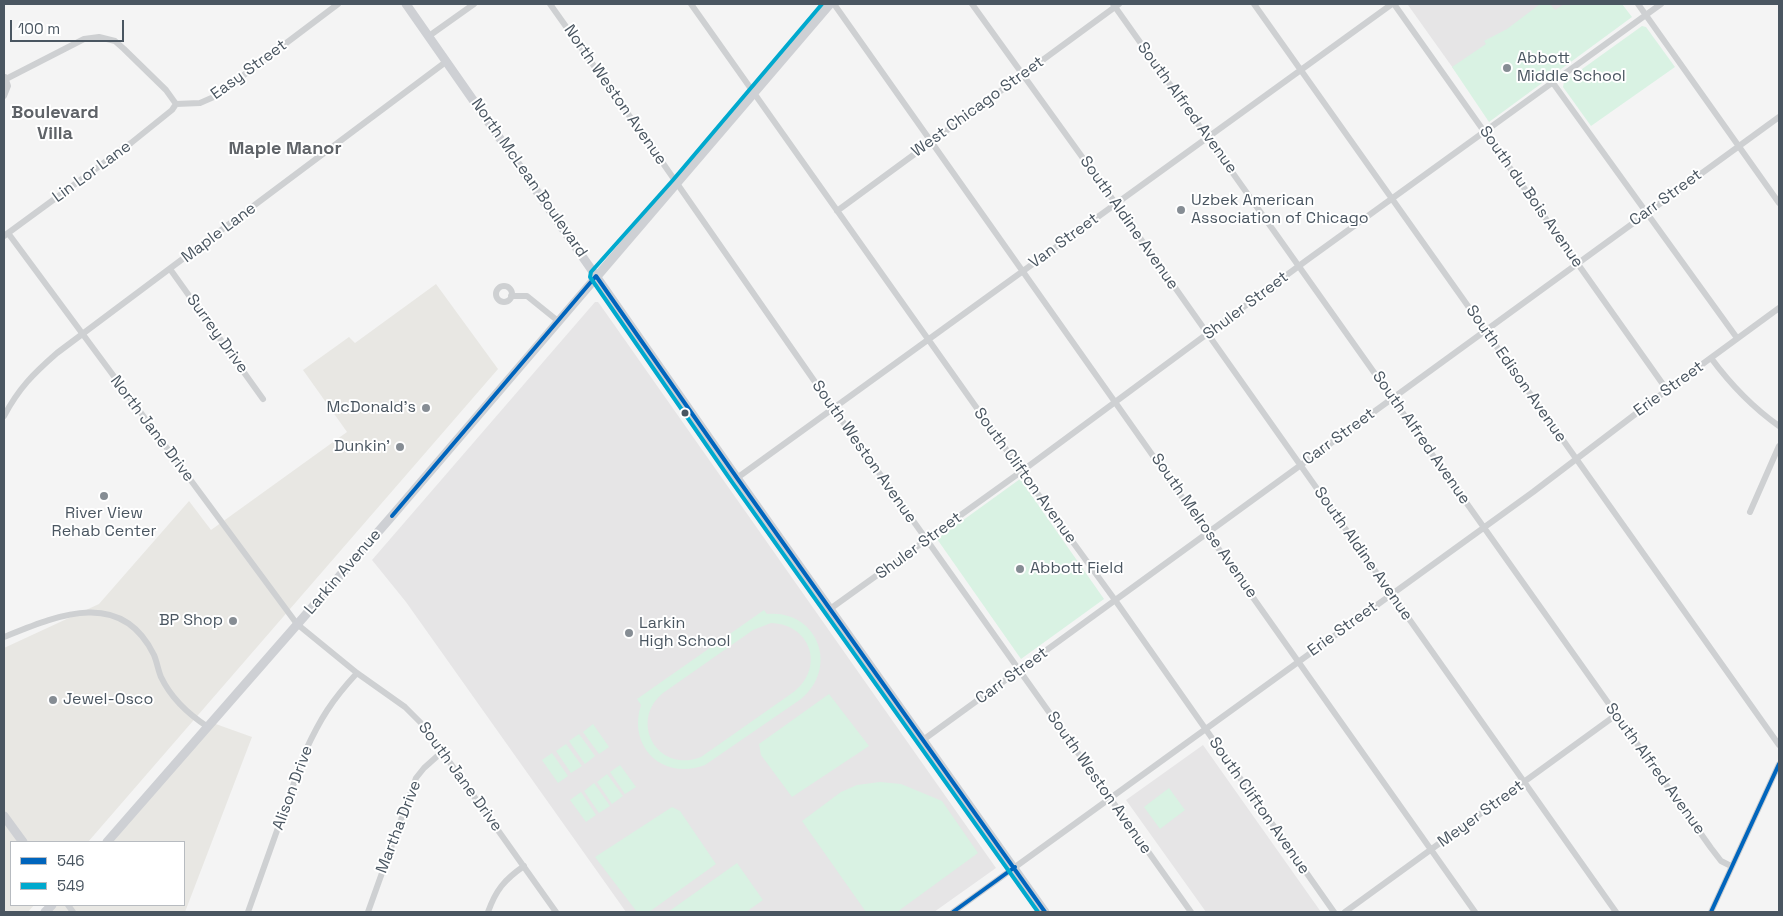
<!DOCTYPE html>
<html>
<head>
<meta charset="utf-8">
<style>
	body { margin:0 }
	#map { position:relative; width:1783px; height:916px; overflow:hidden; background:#f4f4f4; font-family:"Space Grotesk",sans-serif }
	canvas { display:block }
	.frame { position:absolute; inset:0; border:5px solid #4a5661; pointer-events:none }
	.legend { position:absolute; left:10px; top:841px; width:175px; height:65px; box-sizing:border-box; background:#fff; border:1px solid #b7bbc0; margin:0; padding:6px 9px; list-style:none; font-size:15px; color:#4a5661 }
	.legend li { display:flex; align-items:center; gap:10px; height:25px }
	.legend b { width:25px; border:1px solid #b7bbc0 }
	.scale { position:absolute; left:10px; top:20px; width:114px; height:22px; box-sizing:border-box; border:2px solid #4a5661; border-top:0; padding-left:6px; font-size:15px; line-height:18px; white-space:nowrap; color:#4a5661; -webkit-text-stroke:4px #fff; paint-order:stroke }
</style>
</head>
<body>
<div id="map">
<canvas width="1783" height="916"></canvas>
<div class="frame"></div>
<ul class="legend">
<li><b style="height:6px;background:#0065bd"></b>546</li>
<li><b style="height:6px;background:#00a9ce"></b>549</li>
</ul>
<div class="scale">100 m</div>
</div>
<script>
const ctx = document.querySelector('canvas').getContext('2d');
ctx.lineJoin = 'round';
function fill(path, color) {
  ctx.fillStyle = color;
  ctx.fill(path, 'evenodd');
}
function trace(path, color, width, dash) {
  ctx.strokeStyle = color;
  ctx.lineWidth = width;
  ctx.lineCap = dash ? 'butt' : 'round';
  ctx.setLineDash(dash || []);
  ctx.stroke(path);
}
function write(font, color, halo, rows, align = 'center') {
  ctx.font = font + ' "Space Grotesk",sans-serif';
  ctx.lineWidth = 4;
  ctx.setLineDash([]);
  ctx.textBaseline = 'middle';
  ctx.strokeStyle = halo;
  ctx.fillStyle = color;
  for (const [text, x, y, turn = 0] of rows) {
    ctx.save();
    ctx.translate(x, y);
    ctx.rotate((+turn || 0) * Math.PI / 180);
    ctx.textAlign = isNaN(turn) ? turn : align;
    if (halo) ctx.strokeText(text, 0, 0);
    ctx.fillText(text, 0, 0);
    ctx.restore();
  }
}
fill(new Path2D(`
	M436,284L498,369L88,842H11V905H34L28,912H4V648L99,604L189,501L211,530L347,432L303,370L349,337L355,343Z
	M213,723L252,737L185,912H49L55,905H184V842H109Z`), '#e8e7e3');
fill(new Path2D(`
	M1409,4H1622L1490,120L1408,5Z
	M595,302H598L601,306L996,868L934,912H626L406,602L372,560Z
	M1203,745L1321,912H1206L1126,800Z`), '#e6e5e6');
fill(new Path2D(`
	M1540,4H1550L1555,10L1564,4H1622L1632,17L1489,122L1452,67L1486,44L1484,41L1507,29Z
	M1642,26L1646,27L1675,67L1591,126L1563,87L1564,82Z
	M1020,479L1104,599L1021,659L937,539Z
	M764,610L767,614C817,609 840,667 801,699L705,765C664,781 627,748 641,705L637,699ZM771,623C810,624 825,666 795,691L701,757C658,774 628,722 663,693L753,630Z
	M829,694L869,746L792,797L761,755L759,744Z
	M593,724L609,747L599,754L583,732Z
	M579,734L595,756L585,764L569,741Z
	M566,744L582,766L571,773L556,751Z
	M552,753L568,776L558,783L542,760Z
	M620,765L636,787L625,794L610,772Z
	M607,774L623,796L612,804L597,782Z
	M880,782L901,784L942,801L978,853L897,912H866L802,821L841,792L857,785Z
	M594,783L610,806L599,813L584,791Z
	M1169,788L1185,810L1160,829L1144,807Z
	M581,792L596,815L586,822L570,800Z
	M672,807L680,811L716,864L649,912H637L595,857Z
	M737,863L763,900L746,912H668Z`), '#d9f2e3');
trace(new Path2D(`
	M550,4L660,159L838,415L1191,912
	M691,4L1027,479L1115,600L1334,912
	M834,4L1475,912
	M972,4L1116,204L1616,912
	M1113,4L1711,848L1721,861L1731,866
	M1254,4L1779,745
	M1394,4L1667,390
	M1638,4L1779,203
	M429,36L474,4
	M6,79L84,39L99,37L115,41L124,49L166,90L176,104L200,103L216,96L338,4
	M1553,83L1737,338
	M4,96L8,86L5,77
	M837,211L1119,4
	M8,233L297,624L357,673L405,707L424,726L556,912
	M4,236L131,143L172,110L176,104
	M170,269L263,399
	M496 294a8 8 0 1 1 16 0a8 8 0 1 1-16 0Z
	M511,296H527L558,321
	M1711,358C1731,385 1752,407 1779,426
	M4,416C19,388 33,374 57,353L447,61
	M737,478L1392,4
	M1750,512L1779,446
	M830,609L1022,471L1307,260L1661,4
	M4,637C56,616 121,587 154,655C157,662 158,670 161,677C171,698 188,714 208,727
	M923,740L1779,117
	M68,905L73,912
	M248,912L305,752C320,719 332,700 357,673
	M368,912L416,778L424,768L443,751
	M488,912C496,890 504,880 524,866
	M953,912L1533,492L1667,390L1779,308
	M1345,912L1616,715
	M1711,912L1779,764`), '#ced0d2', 6);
trace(new Path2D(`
	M406,4L737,478L1045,912
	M4,816L23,842
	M107,842L392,516L830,4
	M45,912L52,905`), '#ced0d4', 9);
trace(new Path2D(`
	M392,516L596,276L737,478L1045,912
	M953,912L1015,867
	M1711,912L1779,764`), '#0065bd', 4);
trace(new Path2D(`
	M822,4L673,180L591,272L590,277L732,482L1038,912`), '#00a9ce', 4);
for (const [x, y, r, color] of [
	[1507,68,5,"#868d94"],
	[1181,210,5,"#868d94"],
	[426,408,5,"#868d94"],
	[685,413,4.5,"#4a5661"],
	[400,447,5,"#868d94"],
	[104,496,5,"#868d94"],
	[1020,569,5,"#868d94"],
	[233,621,5,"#868d94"],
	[629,633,5,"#868d94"],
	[53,700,5,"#868d94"]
]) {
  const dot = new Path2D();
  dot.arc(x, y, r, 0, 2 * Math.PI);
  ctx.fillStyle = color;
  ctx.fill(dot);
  trace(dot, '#fff', 2);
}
write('16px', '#4a5661', '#fff', [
	["Abbott",1517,59],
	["Middle School",1517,77],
	["Uzbek American",1191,201],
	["Association of Chicago",1191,219],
	["McDonald's",416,408,"right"],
	["Dunkin'",390,447,"right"],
	["River View",104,514,"center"],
	["Rehab Center",104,532,"center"],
	["Abbott Field",1030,569],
	["BP Shop",223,621,"right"],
	["Larkin",639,624],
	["High School",639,642],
	["Jewel-Osco",63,700]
], 'left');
write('16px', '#4a5661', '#fff', [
	["Easy Street",249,70,-36],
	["North Weston Avenue",615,95,55],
	["West Chicago Street",978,107,-36],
	["South Alfred Avenue",1187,108,54],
	["Lin Lor Lane",92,172,-36],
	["North McLean Boulevard",529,178,55],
	["South du Bois Avenue",1531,197,55],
	["Carr Street",1666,198,-36],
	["South Aldine Avenue",1129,223,55],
	["Maple Lane",219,233,-37],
	["Van Street",1064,241,-36],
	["Shuler Street",1246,306,-37],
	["Surrey Drive",217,334,54],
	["South Edison Avenue",1516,374,55],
	["Erie Street",1669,389,-36],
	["North Jane Drive",152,429,53],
	["Carr Street",1339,437,-36],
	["South Alfred Avenue",1421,438,55],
	["South Weston Avenue",864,452,55],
	["South Clifton Avenue",1025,476,54],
	["South Melrose Avenue",1204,526,55],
	["Shuler Street",919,546,-36],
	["South Aldine Avenue",1363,554,55],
	["Larkin Avenue",343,572,-49],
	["Erie Street",1343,629,-36],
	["Carr Street",1012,676,-36],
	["South Alfred Avenue",1655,769,54],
	["South Jane Drive",460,777,54],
	["South Weston Avenue",1099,783,55],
	["Alison Drive",293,788,-70],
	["South Clifton Avenue",1259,806,55],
	["Meyer Street",1481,814,-36],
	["Martha Drive",399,827,-69]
]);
write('bold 18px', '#5f6368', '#fff', [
	["Boulevard",55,113],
	["Villa",55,134],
	["Maple Manor",285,149]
]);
</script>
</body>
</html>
